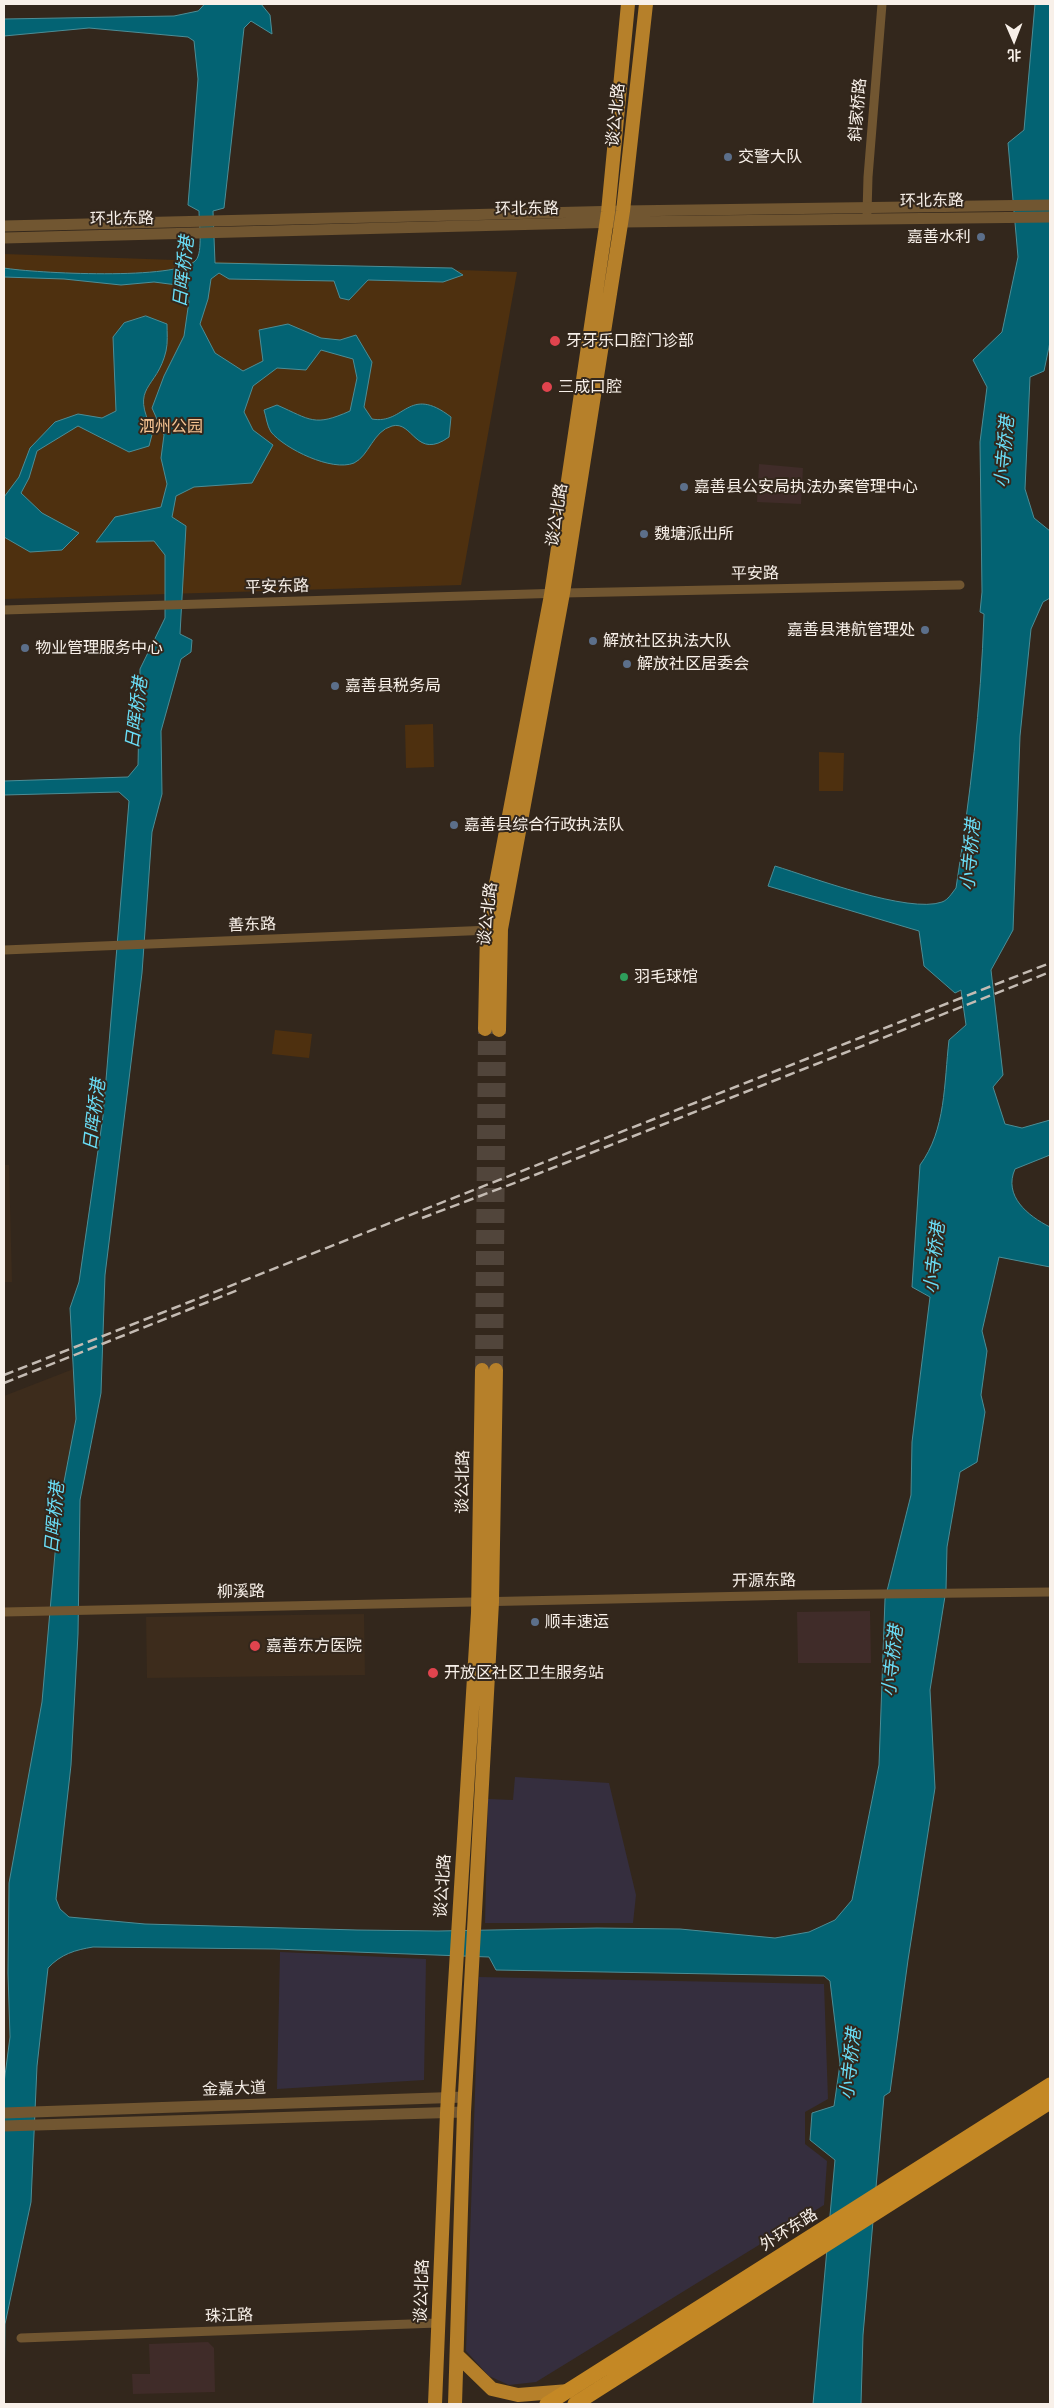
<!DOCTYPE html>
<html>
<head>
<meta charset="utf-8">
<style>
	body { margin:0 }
	#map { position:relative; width:1054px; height:2408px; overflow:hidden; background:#33271c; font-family:Cabin,"Noto Sans SC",sans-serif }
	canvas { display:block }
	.frame { position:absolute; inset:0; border:5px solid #f8f0e9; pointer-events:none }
	.north { position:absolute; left:989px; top:15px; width:50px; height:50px; -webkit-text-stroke:4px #33271c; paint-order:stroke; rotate:179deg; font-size:14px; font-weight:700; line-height:20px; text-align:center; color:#f8f0e9 }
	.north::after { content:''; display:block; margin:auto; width:18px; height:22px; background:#f8f0e9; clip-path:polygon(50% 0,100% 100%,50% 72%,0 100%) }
</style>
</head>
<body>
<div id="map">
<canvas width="1054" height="2408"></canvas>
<div class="frame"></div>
<div class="north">北</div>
</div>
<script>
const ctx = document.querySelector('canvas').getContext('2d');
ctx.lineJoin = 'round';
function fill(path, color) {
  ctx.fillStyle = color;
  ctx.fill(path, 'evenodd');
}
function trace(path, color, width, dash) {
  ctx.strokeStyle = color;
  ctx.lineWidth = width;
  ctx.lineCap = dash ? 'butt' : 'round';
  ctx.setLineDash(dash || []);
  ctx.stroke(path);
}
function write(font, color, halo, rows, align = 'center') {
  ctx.font = font + ' Cabin,"Noto Sans SC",sans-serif';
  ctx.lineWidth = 4;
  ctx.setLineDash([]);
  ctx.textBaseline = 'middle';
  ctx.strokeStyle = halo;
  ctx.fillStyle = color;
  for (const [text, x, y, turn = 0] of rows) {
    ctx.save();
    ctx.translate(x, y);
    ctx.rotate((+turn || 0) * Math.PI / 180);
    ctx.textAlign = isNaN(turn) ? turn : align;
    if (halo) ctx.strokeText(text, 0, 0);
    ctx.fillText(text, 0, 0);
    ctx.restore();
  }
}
fill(new Path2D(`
	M515,1777L609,1783L636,1895L633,1923H485L488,1799L513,1800Z
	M280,1952L426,1959L424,2080L277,2089Z
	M479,1977L824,1984L828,2099L805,2112V2144L827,2161L824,2205L536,2382L509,2385L489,2376L466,2351Z`), '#352e3e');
fill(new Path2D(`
	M4,1165H9L12,1282H4Z
	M76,1368L77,1412L13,2032L4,2083V1396Z
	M364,1614L365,1675L147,1678L146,1617Z`), '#3d2c1c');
fill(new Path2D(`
	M759,464L803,468L801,504L757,502Z
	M870,1611L871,1663H798L797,1612Z
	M208,2342L214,2348L215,2392L133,2394L132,2374H150L149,2344Z`), '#402c29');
fill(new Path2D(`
	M4,254L517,272L461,585L4,599Z
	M433,724L434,767L406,768L405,725Z
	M819,752L844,753L843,791H819Z
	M275,1030L312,1034L309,1058L272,1054Z`), '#4e300f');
const water = new Path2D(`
	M205,4H261L270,15L272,34L251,21L244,28L224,208L213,211L215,263L452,268L463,275L443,282L368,280L349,300L340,298L334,281L229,279L219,273L211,279L208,299L200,324L215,353L243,371L263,361L259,330L288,324L321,338L340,340L356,335L372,362L364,407L372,419C405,425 408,384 451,417L449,437C416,461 413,420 392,426C373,431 369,456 354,463C332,472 285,449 271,432C267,426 266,416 264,410L277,405C311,420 314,427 350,411L357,378L353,359L321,350L306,370L277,368L253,386L244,412L253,430L273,445L252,483L194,487L176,496L172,517L186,526L180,634L192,640L191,652L181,659L161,731L162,794L152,832L142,973L105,1275L101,1393L80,1500L78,1634L71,1765L56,1899L60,1909L69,1917L145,1924L357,1930L438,1931L597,1928L680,1929L775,1938L809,1932L835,1920L852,1900L879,1765L885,1599L911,1495L912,1442L930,1297L912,1287L920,1165C946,1130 944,1083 949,1040L966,1025L961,990L955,993L924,966L919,931L768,886L775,866C811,877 909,914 942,902C948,900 952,893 956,888C970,797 981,707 984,614L980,612L982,592L980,442L987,387L973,360L1002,332L1018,257L1008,143L1024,130L1035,4H1050V342L1044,371L1030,377L1025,489L1034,518L1050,531V598L1043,602L1031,629L1020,736L1013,930L991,970L1003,1075L993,1087L1005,1124L1022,1128L1050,1120V1155L1015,1169C1003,1196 1028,1216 1050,1227V1267L999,1257L982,1331L987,1351L981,1395L985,1412L977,1462L960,1472L947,1547L946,1590L930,1690L935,1788L908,1960L890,2092L884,2096L863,2335L861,2404H813L835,2160L810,2140L812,2113L834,2106L840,2064L830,1981L824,1976L496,1970L489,1957L274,1949L93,1947C75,1950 61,1954 48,1968L37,2066L31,2202L5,2324L4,2404V2083L10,2037L8,1973L9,1883L42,1702L59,1508L76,1419L70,1308L79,1282L103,1116L129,801L119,792L4,795V781L128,777L138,765L140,669L165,618V555L154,541L96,542L115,517L161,507L167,484L161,458L164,435L152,408L164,376L184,336L189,301L177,285L154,282L121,285L64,279L4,277V268C33,273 179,281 196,260C203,252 199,222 199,211L188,205L198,79L194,41L188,37L89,28L4,36V19L174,16L198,11Z
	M146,316L167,324C167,332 168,343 166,351C157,390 129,385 153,431L149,446L129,452L78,426L37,451L29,478L21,493L42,513L79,533L62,550L30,552L4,537V497L19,477L30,448L55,422L78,414L102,418L116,411L113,337L124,323Z`);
fill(water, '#036373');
trace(water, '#4c8d96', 1);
trace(new Path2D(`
	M482,1370L485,1029
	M496,1370L499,1030`), '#51453b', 14, [14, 7]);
trace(new Path2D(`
	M867,213L868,177L882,4
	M4,610L563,593L960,585
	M4,950L491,930
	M4,1612L800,1595L1050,1592
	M21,2338L438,2323`), '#715631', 9);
trace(new Path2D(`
	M4,226L623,211L1050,205
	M4,238L621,222L1050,217
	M4,2113L465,2097
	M4,2126L464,2112`), '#715631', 11);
trace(new Path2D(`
	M485,1029L487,931L551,595L608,212L628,4
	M499,1030L501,929L563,593L623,211L646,4
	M457,2355L492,2389L518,2395L569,2391
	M435,2404L447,2113L478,1613L482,1370
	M455,2404L464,2112L492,1602L496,1370`), '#b6802a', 14);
trace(new Path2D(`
	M547,2404L1050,2085
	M575,2404L1050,2102`), '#c48825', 15);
trace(new Path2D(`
	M422,1218L517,1182L1050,972
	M4,1375L1050,963
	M4,1383L238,1290`), '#c4bbb3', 2.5, [10, 5]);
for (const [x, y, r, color] of [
	[728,157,5,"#5c6f8a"],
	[981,237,5,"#5c6f8a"],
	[555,341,6,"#e0444e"],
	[547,387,6,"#e0444e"],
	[684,487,5,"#5c6f8a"],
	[644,534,5,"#5c6f8a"],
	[925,630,5,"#5c6f8a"],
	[593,641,5,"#5c6f8a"],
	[25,648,5,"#5c6f8a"],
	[627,664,5,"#5c6f8a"],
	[335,686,5,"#5c6f8a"],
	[454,825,5,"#5c6f8a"],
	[624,977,5,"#2e9e5b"],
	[535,1622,5,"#5c6f8a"],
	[255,1646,6,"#e0444e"],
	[433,1673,6,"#e0444e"]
]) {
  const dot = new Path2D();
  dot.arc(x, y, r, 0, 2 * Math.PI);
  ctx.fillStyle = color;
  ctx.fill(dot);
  trace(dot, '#33271c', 2);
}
write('16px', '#f8f0e9', '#33271c', [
	["斜家桥路",858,110,-85],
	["谈公北路",616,115,-84],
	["环北东路",932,201,-1],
	["环北东路",527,209,-1],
	["环北东路",122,219,-1],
	["谈公北路",557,515,-81],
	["平安路",755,574,-1],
	["平安东路",277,587,-2],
	["谈公北路",488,914,-83],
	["善东路",252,925,-2],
	["谈公北路",463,1482,-89],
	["开源东路",764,1581,-1],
	["柳溪路",241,1592,-1],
	["谈公北路",443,1886,-86],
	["金嘉大道",234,2089,-2],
	["外环东路",789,2230,-32],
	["谈公北路",422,2291,-88],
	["珠江路",229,2316,-2]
]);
write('16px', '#f8f0e9', '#33271c', [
	["交警大队",738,157],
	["嘉善水利",971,237,"right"],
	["牙牙乐口腔门诊部",566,341],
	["三成口腔",558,387],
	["嘉善县公安局执法办案管理中心",694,487],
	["魏塘派出所",654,534],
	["嘉善县港航管理处",915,630,"right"],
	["解放社区执法大队",603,641],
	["物业管理服务中心",35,648],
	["解放社区居委会",637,664],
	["嘉善县税务局",345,686],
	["嘉善县综合行政执法队",464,825],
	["羽毛球馆",634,977],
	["顺丰速运",545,1622],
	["嘉善东方医院",266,1646],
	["开放区社区卫生服务站",444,1673]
], 'left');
write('16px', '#f7c492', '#33271c', [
	["泗州公园",171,427]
]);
write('italic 18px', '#6adef7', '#33271c', [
	["日晖桥港",184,272,-84],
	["小寺桥港",1005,452,-85],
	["日晖桥港",137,713,-83],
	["小寺桥港",971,855,-85],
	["日晖桥港",95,1115,-83],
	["小寺桥港",935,1258,-84],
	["日晖桥港",55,1518,-85],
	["小寺桥港",893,1661,-84],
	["小寺桥港",851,2064,-84]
]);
</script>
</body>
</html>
